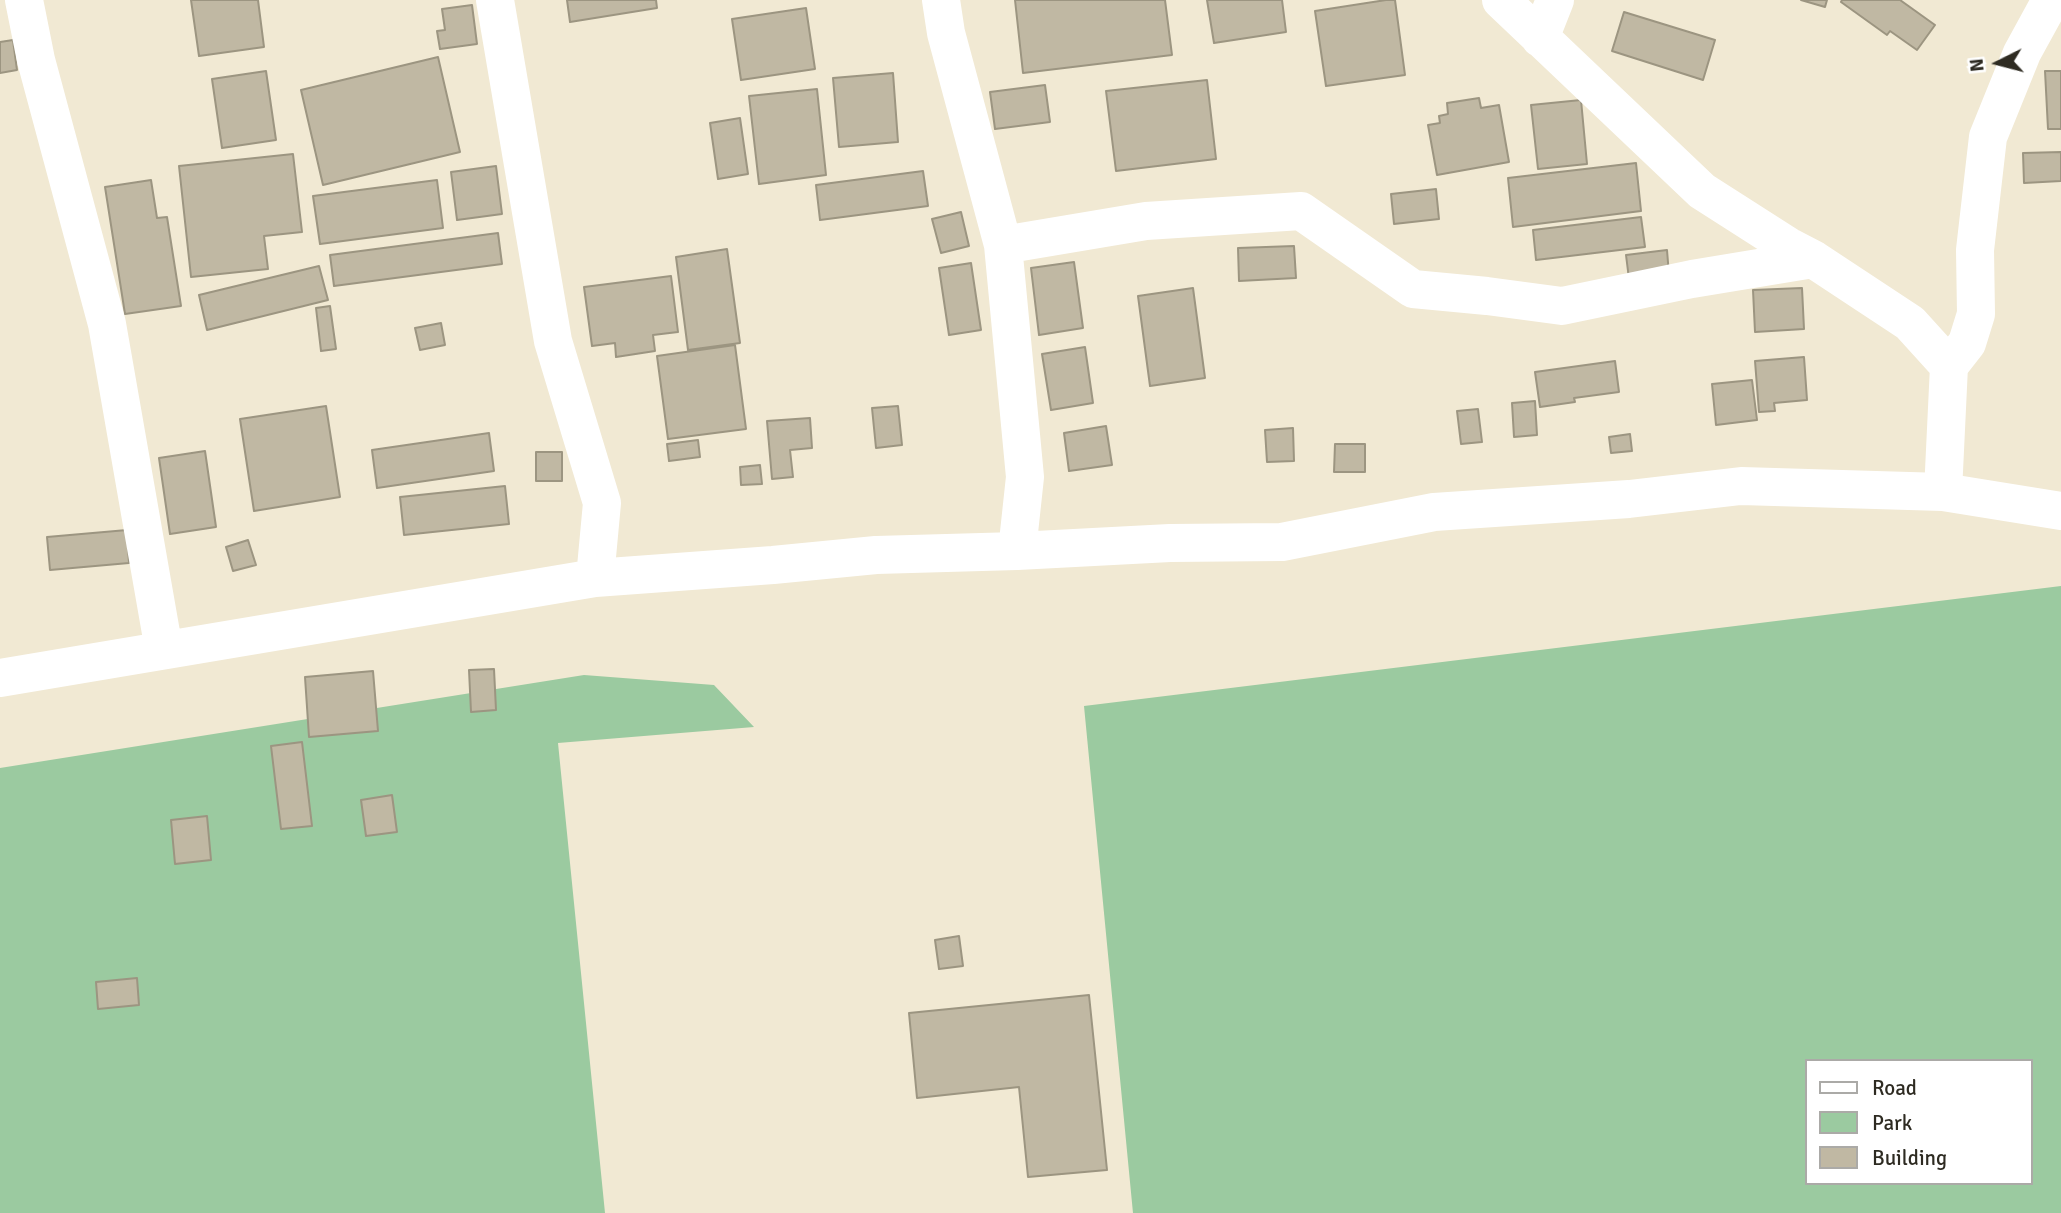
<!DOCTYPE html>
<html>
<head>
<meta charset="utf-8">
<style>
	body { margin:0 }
	#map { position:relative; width:2061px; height:1213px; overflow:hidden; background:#f1e9d3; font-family:Signika,sans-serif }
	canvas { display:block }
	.legend { position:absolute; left:1805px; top:1059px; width:228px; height:126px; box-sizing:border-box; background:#fff; border:2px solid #abaaa7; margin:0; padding:9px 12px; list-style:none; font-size:21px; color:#2e2b22 }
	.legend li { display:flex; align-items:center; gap:14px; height:35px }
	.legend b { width:35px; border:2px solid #abaaa7 }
	.north { position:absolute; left:1963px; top:28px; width:70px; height:70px; -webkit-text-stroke:5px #fff; paint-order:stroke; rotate:264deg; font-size:19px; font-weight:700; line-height:28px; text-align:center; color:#2e2b22 }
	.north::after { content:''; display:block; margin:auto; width:24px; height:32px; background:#2e2b22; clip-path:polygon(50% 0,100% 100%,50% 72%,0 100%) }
</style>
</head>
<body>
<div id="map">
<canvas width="2061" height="1213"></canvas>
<ul class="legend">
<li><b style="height:9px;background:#fff"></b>Road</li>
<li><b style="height:19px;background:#9bcaa0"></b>Park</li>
<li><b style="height:19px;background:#c0b8a3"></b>Building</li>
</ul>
<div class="north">N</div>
</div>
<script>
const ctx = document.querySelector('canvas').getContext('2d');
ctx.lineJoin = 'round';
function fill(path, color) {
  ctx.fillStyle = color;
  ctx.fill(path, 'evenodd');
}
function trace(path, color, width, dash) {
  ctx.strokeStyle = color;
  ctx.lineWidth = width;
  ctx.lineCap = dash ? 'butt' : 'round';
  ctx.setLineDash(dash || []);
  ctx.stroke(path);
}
fill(new Path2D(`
	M2061,586V1213H1133L1084,706ZM1807,1061H2031V1183H1807Z
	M584,675L714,685L754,727L558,743L605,1213H0V768Z`), '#9bcaa0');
const building = new Path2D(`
	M191,0H258L264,47L199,56Z
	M567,0H656L657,8L570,22Z
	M1015,0H1165L1172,55L1023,73Z
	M1207,0H1282L1286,32L1214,43Z
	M1386,0H1395L1405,75L1326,86L1315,11Z
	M1801,0H1827L1825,7Z
	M1842,0H1900L1935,25L1917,50L1890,31L1887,35L1841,2Z
	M472,5L477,44L440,49L437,31L445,30L442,9Z
	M806,8L815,69L741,80L732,19Z
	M1624,12L1715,40L1703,80L1612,51Z
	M13,40L17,70L0,73V42Z
	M438,57L460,152L323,185L301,90Z
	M266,71L276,140L222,148L212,79Z
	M2045,71H2061V129H2048Z
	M893,73L898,142L839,147L833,78Z
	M1207,80L1216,159L1116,171L1106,91Z
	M1045,85L1050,122L995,129L990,92Z
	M817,89L826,175L759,184L749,96Z
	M1479,98L1481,108L1499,105L1509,162L1437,175L1428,125L1440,123L1439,116L1448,114L1447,103Z
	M1581,100L1587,164L1538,169L1531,105Z
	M740,118L748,174L718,179L710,123Z
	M2061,152V181L2024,183L2023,153Z
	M293,154L302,232L264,236L268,269L191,277L179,166Z
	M1636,163L1641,211L1513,227L1508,178Z
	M496,166L502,214L457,220L451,172Z
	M923,171L928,206L820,220L816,185Z
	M151,180L157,218L167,217L181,306L125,314L105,187Z
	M437,180L443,228L320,244L313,196Z
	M1436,189L1439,219L1394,224L1391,194Z
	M961,212L969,246L941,253L932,219Z
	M1641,217L1645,247L1536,260L1533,230Z
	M498,233L502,264L334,286L330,255Z
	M1294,246L1296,278L1239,281L1238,248Z
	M727,249L740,343L688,350L676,257Z
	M1667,250L1669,275L1629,279L1626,255Z
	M1074,262L1083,328L1039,335L1031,268Z
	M971,263L981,330L949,335L939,268Z
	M319,266L328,300L207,330L199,295Z
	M671,276L678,332L653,335L655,351L616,357L615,343L592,346L584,287Z
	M1193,288L1205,378L1150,386L1138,296Z
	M1802,288L1804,329L1755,332L1753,290Z
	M330,306L336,349L321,351L316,308Z
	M441,323L445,345L420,350L415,328Z
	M735,345L746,429L668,439L657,356Z
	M1085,347L1093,403L1051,410L1042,354Z
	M1804,357L1807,400L1774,403L1775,411L1759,412L1755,361Z
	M1615,361L1619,392L1574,398L1575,402L1540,407L1535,372Z
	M1752,380L1757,420L1716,425L1712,384Z
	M1535,401L1537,435L1514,437L1512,403Z
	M326,406L340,497L254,511L240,419Z
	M898,406L902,445L876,448L872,408Z
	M1478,409L1482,442L1461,444L1457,411Z
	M810,418L812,448L790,450L793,477L772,479L767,421Z
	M1106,426L1112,465L1069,471L1064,433Z
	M1293,428L1294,461L1267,462L1265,430Z
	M489,433L494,471L377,488L372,450Z
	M1630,434L1632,451L1611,453L1609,437Z
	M698,440L700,457L669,461L667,444Z
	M1335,444H1365V472H1334Z
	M205,451L216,527L170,534L159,458Z
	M536,452H562V481H536Z
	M760,465L762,484L741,485L740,467Z
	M505,486L509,524L404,535L400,497Z
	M127,530L129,563L50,570L47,537Z
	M248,540L256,565L233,571L226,547Z
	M494,669L496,710L471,712L469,670Z
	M373,671L378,731L309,737L305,677Z
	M302,742L312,826L281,829L271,746Z
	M392,795L397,832L366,836L361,800Z
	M207,816L211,860L175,864L171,820Z
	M959,936L963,966L939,969L935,940Z
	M137,978L139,1005L98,1009L96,982Z
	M1089,995L1107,1170L1028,1177L1019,1087L917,1098L909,1013Z`);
fill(building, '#c0b8a3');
trace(building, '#9c9581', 2);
trace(new Path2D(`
	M24,0L36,60L107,324L164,650
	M495,0L553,341L602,503L595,578
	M941,0L946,33L1003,245L1025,477L1017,551
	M1501,0L1702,191L1788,246L1813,259L1910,323L1949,366L1943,492
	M1540,38L1555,0
	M1003,245L1146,221L1301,211L1413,289L1487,296L1562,306L1692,279L1813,259
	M1949,366L1967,343L1976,314L1975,250L1988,137L2022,53L2051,0
	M0,678L595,578L773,565L876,555L1017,551L1170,543L1282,542L1434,512L1629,499L1741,486L1943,492L2061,511`), '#fff', 38);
</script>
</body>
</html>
